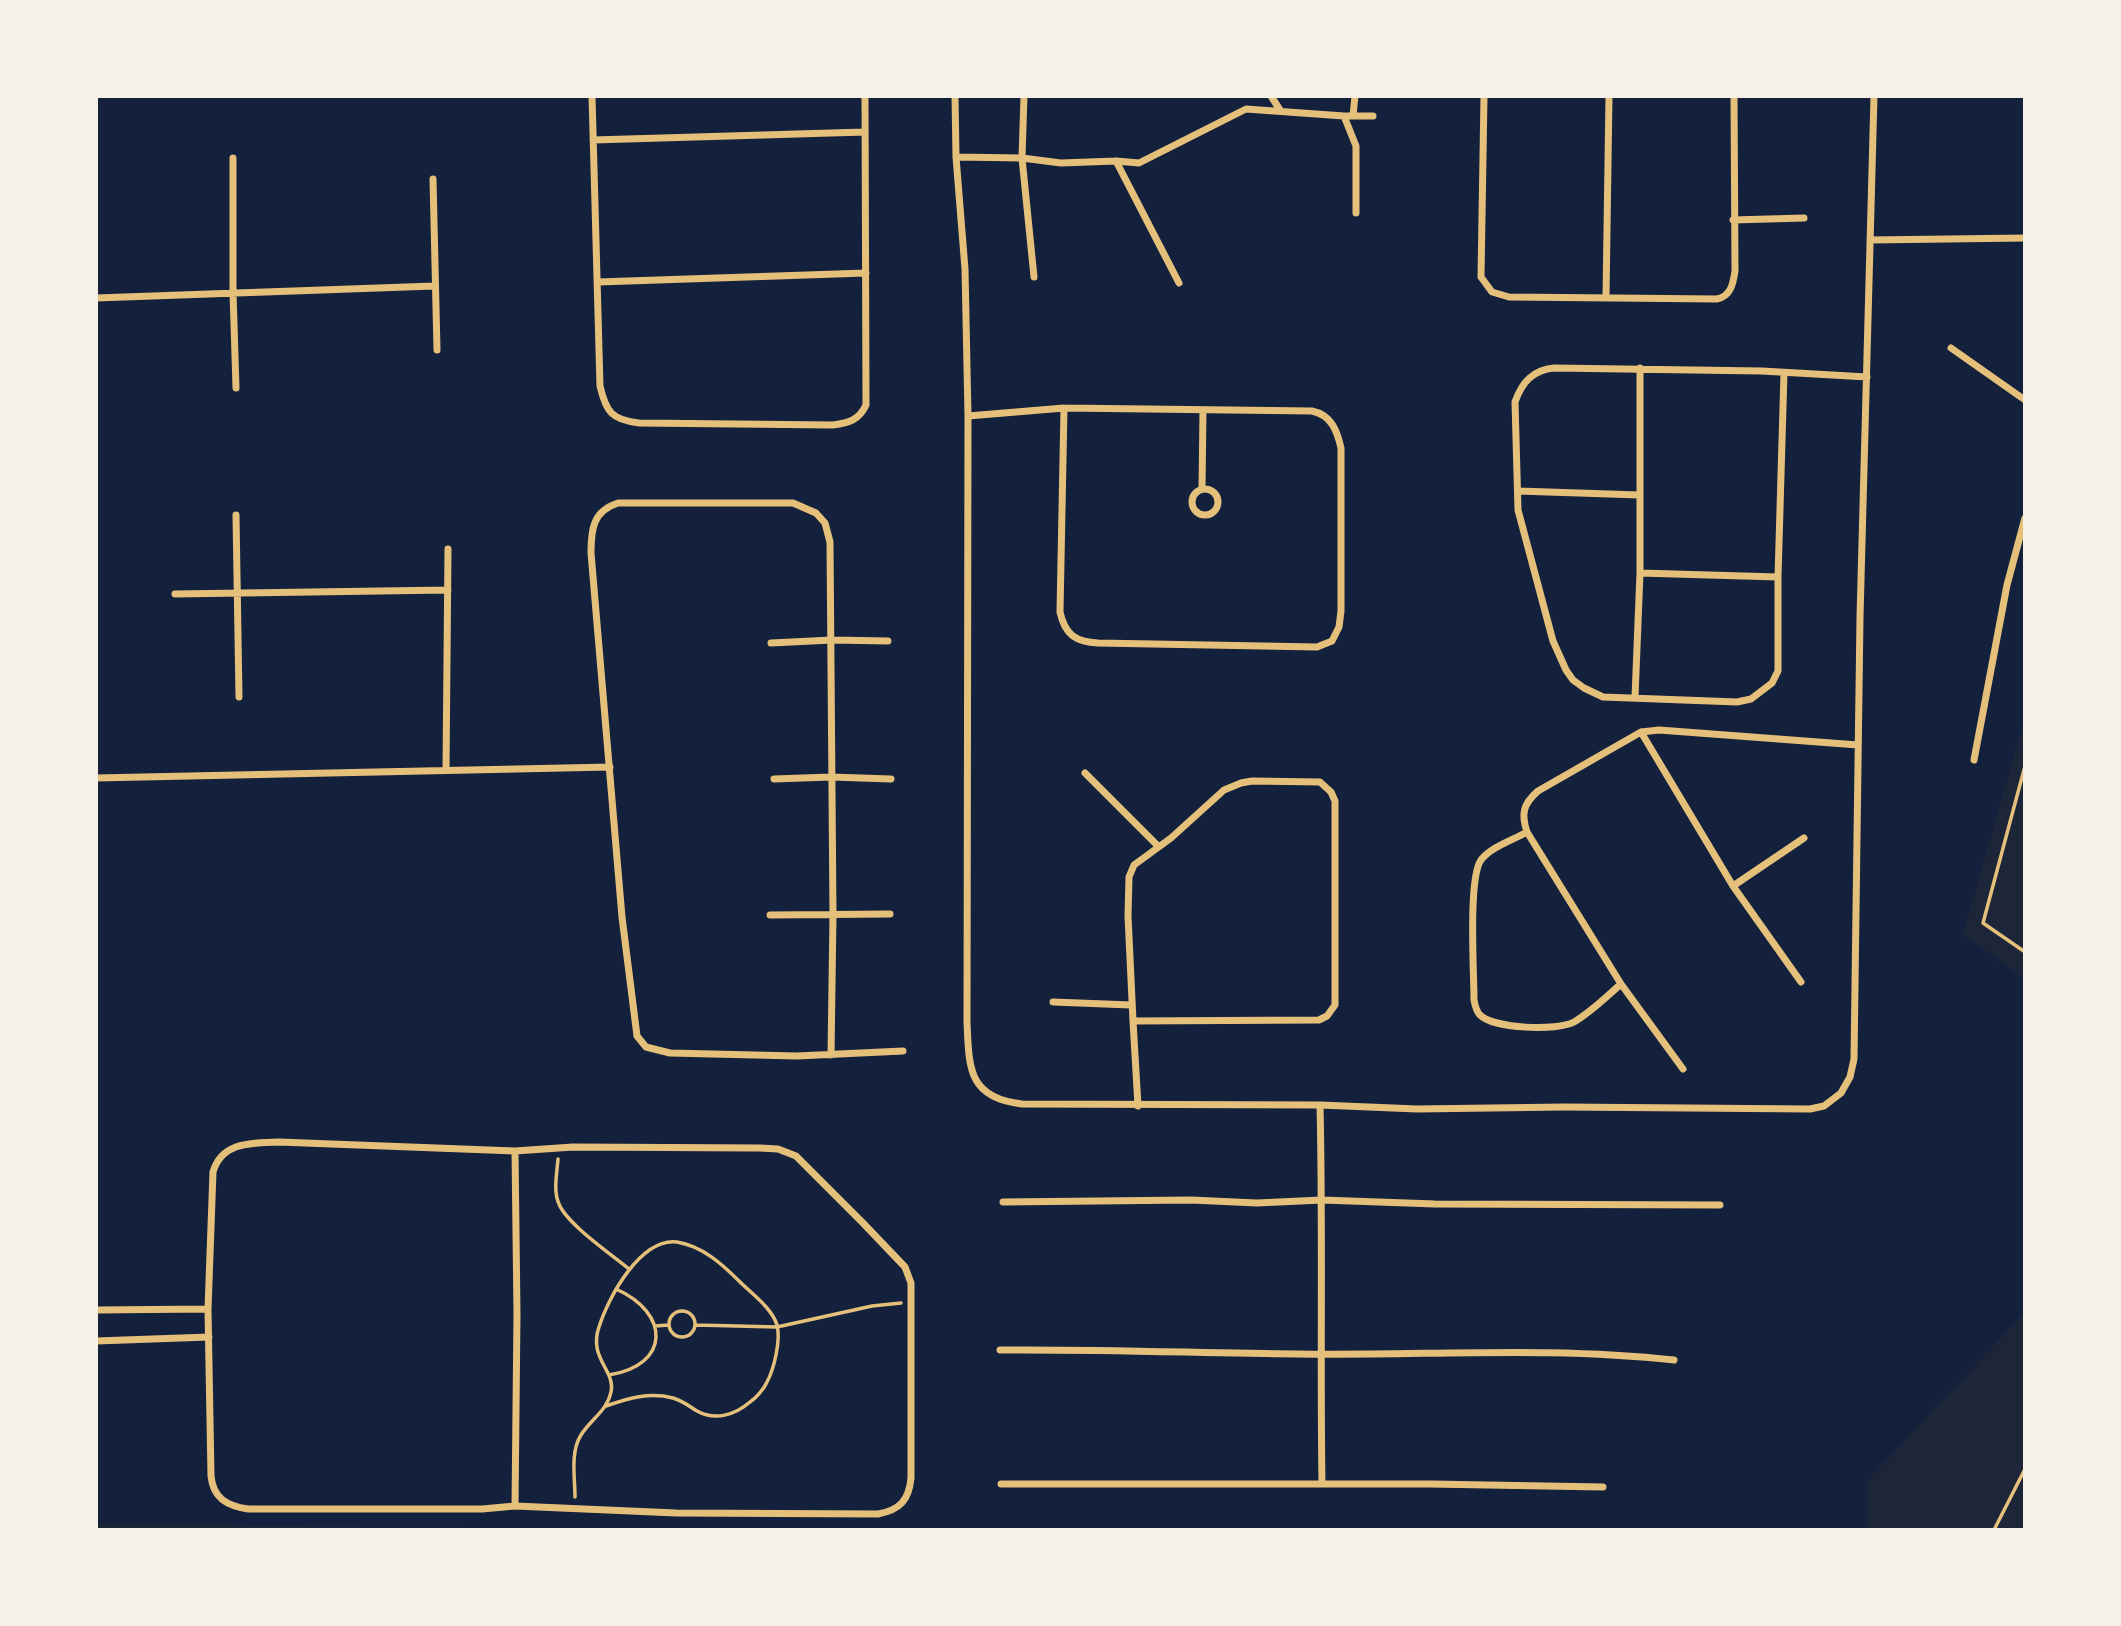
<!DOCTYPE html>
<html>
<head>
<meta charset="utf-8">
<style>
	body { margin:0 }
	#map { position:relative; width:2121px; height:1626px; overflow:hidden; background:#14213d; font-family:"IBM Plex Serif",serif }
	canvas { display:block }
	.frame { position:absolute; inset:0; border:98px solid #f6f1e7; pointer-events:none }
</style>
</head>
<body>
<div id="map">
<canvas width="2121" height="1626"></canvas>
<div class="frame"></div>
</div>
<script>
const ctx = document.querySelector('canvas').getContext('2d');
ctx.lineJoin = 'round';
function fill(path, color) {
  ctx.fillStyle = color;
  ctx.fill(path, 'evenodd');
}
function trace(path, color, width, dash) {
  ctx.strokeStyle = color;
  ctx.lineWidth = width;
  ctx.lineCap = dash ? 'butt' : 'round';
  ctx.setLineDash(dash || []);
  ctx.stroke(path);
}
fill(new Path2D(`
	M2025,718V979L1963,934Z
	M2025,1312V1530H1868V1480Z
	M96,1524L672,1530H96Z`), '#1d2539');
trace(new Path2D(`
	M2025,766L1983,923L2025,952
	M558,1159C557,1173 553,1191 559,1204C567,1224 611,1254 629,1269
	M669 1324a13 13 0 1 1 26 0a13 13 0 1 1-26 0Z
	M696,1325L777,1327L872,1306L901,1303
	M655,1326L669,1325
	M609,1375C671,1365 670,1313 616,1289
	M575,1497C575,1478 570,1452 581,1435C591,1419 607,1411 611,1392C616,1371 588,1358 599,1327C608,1298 640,1238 677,1242C702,1246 722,1264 739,1281C751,1293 772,1308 777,1325C781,1340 774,1369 767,1382C764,1389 756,1398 750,1402C735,1415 715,1421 697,1411C689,1406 683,1401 673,1398C649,1392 629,1398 606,1406
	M1996,1530L1995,1528L2025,1469`), '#e5c07b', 3.5);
trace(new Path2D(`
	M592,96L600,386C606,412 612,420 639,423L833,425C849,423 859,420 866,405L865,96
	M955,96L956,157L965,269L968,416L967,1022C969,1068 968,1098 1022,1104L1320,1105L1417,1109L1564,1107L1810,1109L1824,1106L1841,1093L1850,1077L1854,1059L1860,617L1874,96
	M1024,96L1022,158L1034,277
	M1271,96L1280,110
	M1484,96L1481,277L1492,292L1509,297L1717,299C1731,296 1733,284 1735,271L1734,96
	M1344,116L1356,146V213
	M1353,116L1355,96
	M593,140L865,132
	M956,157L1022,158L1061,163L1116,161L1139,163L1246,109L1344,116H1373
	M233,158V292L236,388
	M1116,161L1179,283
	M433,179L437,350
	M1733,220L1804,218
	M1870,240L2025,238
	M598,282L866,273
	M1606,297L1609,96
	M96,298L434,286
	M1951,348L2025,400
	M1784,373L1778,577V671L1772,683L1751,699L1737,702L1603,697L1584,688L1573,680L1566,670L1553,641L1518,510L1515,402C1522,382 1533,370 1554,368L1762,371L1867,377
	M968,416L1064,408L1312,411C1331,415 1337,430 1341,448V611L1339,627L1332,641L1317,647L1098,643C1076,642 1065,635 1060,612L1064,408
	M1192 502a13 13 0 1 1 26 0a13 13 0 1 1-26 0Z
	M1202,489L1203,410
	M1518,491L1639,495
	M236,515L239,697
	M1640,573L1778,577
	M175,594L448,590
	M771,643L832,640L888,641
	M1635,697L1640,573V368
	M1641,732L1733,886L1801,982
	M1974,760L2007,585L2025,518
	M446,770L448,549
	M1085,773L1158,846
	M96,778L610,767
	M774,779L831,777L891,779
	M1252,781L1320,782L1331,792L1335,801V1005L1327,1016L1319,1020L1133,1021L1128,916L1129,877L1134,865L1171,838L1224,790L1241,783Z
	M1527,832C1513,840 1491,847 1481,860C1468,878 1474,973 1474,1000C1475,1005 1476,1011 1480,1015C1494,1029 1557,1031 1574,1022C1591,1012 1606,997 1621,984
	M1733,886L1804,838
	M770,915L890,914
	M1053,1002L1131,1005
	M1133,1021L1138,1106
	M831,1055L833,915L830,542L825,523L816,513L793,503H618C593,511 591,529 591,553L622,917L637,1036L646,1047L670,1053L797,1056L903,1051
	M1683,1069L1621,984L1527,832C1521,814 1523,804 1538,791L1641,732L1659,730L1858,745
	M1320,1105C1323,1232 1320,1358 1322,1484
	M279,1142L515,1151L573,1147L760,1148L778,1149L796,1156L863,1223L905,1267L911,1283V1478C909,1500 900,1510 878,1514L676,1513L515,1506L482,1509H248C227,1506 213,1498 211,1476L208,1309L213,1172C222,1141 253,1143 279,1142Z
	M1003,1202L1191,1200L1257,1203L1322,1200L1435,1204L1720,1205
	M96,1310L208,1309
	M96,1341L209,1337
	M1000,1350C1099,1349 1198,1353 1297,1354C1423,1356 1549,1346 1674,1360
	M1001,1484H1430L1603,1487
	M515,1506L517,1314L515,1151`), '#e5c07b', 7);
</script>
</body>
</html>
